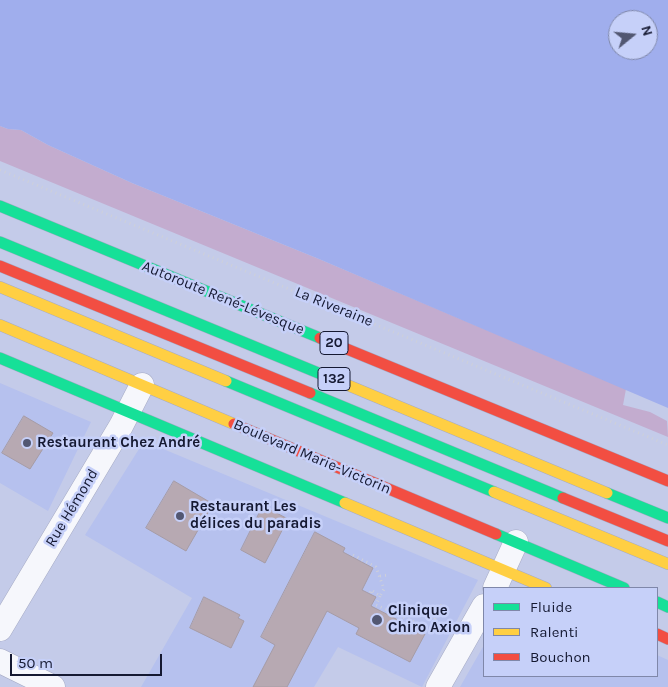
<!DOCTYPE html>
<html>
<head>
<meta charset="utf-8">
<style>
	body { margin:0 }
	#map { position:relative; width:668px; height:687px; overflow:hidden; background:#c4cbe9; font-family:Karla,sans-serif }
	canvas { display:block }
	.legend { position:absolute; left:483px; top:587px; width:175px; height:90px; box-sizing:border-box; background:#c6d0f9; border:1px solid #7f87a9; margin:0; padding:6px 9px; list-style:none; font-size:15px; color:#151932 }
	.legend li { display:flex; align-items:center; gap:10px; height:25px }
	.legend b { width:25px; border:1px solid #7f87a9 }
	.north { position:absolute; left:608px; top:10px; width:50px; height:50px; box-sizing:border-box; background:#c6d0f9; border:1px solid #7f87a9; border-radius:50%; rotate:73deg; font-size:14px; font-weight:700; line-height:20px; text-align:center; color:#151932 }
	.north::after { content:''; display:block; margin:auto; width:18px; height:22px; background:#525772; clip-path:polygon(50% 0,100% 100%,50% 72%,0 100%) }
	.scale { position:absolute; left:10px; top:654px; width:152px; height:22px; box-sizing:border-box; border:2px solid #151932; border-top:0; padding-left:6px; font-size:15px; line-height:18px; white-space:nowrap; color:#151932; -webkit-text-stroke:4px #c6d0f9; paint-order:stroke }
</style>
</head>
<body>
<div id="map">
<canvas width="668" height="687"></canvas>
<ul class="legend">
<li><b style="height:6px;background:#16e098"></b>Fluide</li>
<li><b style="height:6px;background:#ffcf43"></b>Ralenti</li>
<li><b style="height:6px;background:#f24e42"></b>Bouchon</li>
</ul>
<div class="north">N</div>
<div class="scale">50 m</div>
</div>
<script>
const ctx = document.querySelector('canvas').getContext('2d');
ctx.lineJoin = 'round';
function fill(path, color) {
  ctx.fillStyle = color;
  ctx.fill(path, 'evenodd');
}
function trace(path, color, width, dash) {
  ctx.strokeStyle = color;
  ctx.lineWidth = width;
  ctx.lineCap = dash ? 'butt' : 'round';
  ctx.setLineDash(dash || []);
  ctx.stroke(path);
}
function write(font, color, halo, rows, align = 'center') {
  ctx.font = font + ' Karla,sans-serif';
  ctx.lineWidth = 5;
  ctx.setLineDash([]);
  ctx.textBaseline = 'middle';
  ctx.strokeStyle = halo;
  ctx.fillStyle = color;
  for (const [text, x, y, turn = 0] of rows) {
    ctx.save();
    ctx.translate(x, y);
    ctx.rotate((+turn || 0) * Math.PI / 180);
    ctx.textAlign = isNaN(turn) ? turn : align;
    if (halo) ctx.strokeText(text, 0, 0);
    ctx.fillText(text, 0, 0);
    ctx.restore();
  }
}
fill(new Path2D(`
	M0,383L91,422L48,511L0,483Z
	M144,441L478,580L422,687L338,647L314,687H141L192,598L85,535Z
	M484,645V676H657V655L668,660V687H460Z`), '#b6c1ee');
fill(new Path2D(`
	M0,126L8,129L21,130L48,145L132,183L319,259L626,389L623,405L650,412L667,421L668,437L0,161Z`), '#c3accf');
fill(new Path2D(`
	M0,0H668V408L319,259L132,183L48,145L21,130L8,129L0,126ZM618,20H648V50H618Z`), '#a0aeed');
const building = new Path2D(`
	M24,416L53,433L30,469L2,453Z
	M174,481L213,504L186,551L146,528Z
	M263,506L288,519L265,563L241,550Z
	M315,532L345,548L343,552L373,568L362,590L376,597L371,606L425,634L410,662L356,634L359,628L327,611L287,687H253L275,645L261,637Z
	M204,597L240,615L238,618L244,621L231,648L190,628Z`);
fill(building, '#b7a9b2');
trace(building, '#a69ca6', 1);
const street = new Path2D(`
	M495,588L516,542
	M0,629L121,426L142,385
	M0,661L53,687
	M438,687L484,606`);
const fast = new Path2D(`
	M0,206L320,338
	M0,242L333,379
	M0,358L345,503
	M226,381L494,492
	M310,393L563,498
	M607,493L668,518
	M496,534L624,588
	M657,602L668,607`);
const slow = new Path2D(`
	M0,287L226,381
	M0,325L234,424
	M333,379L607,493
	M494,492L668,564
	M345,503L546,588`);
const jam = new Path2D(`
	M0,266L310,393
	M320,338L668,481
	M234,424L496,534
	M563,498L668,541
	M657,634L668,639`);
trace(street, '#a5aac4', 25);
trace(fast, '#a5aac4', 12);
trace(slow, '#a5aac4', 12);
trace(jam, '#a5aac4', 12);
trace(new Path2D(`
	M0,170L668,445
	M353,555L376,567L384,589L380,596L371,590L370,594
	M380,576L388,575
	M380,596L376,605L430,629L443,602`), '#ced0d9', 3, [1, 4]);
trace(street, '#f6f7fc', 24);
trace(fast, '#16e098', 11);
trace(slow, '#ffcf43', 11);
trace(jam, '#f24e42', 11);
for (const [x, y, r, color] of [
	[27,443,5,"#525772"],
	[180,516,5,"#525772"],
	[377,620,6,"#525772"]
]) {
  const dot = new Path2D();
  dot.arc(x, y, r, 0, 2 * Math.PI);
  ctx.fillStyle = color;
  ctx.fill(dot);
  trace(dot, '#c6d0f9', 2);
}
for (const [x, y, w] of [
	[334,343,28],
	[334,379,32]
]) {
  const box = new Path2D();
  box.roundRect(x - w / 2, y - 11.5, w, 23, 4);
  ctx.fillStyle = '#c6d0f9';
  ctx.fill(box);
  trace(box, '#151932', 1);
}
write('bold 14px', '#151932', null, [
	["20",334,343],
	["132",334,379]
]);
write('15px', '#151932', '#c6d0f9', [
	["Autoroute René-Lévesque",223,298,22],
	["La Riveraine",334,307,22],
	["Boulevard Marie-Victorin",312,457,23],
	["Rue Hémond",72,508,-59]
]);
write('bold 15px', '#151932', '#c6d0f9', [
	["Restaurant Chez André",37,443],
	["Restaurant Les",190,507],
	["délices du paradis",190,524],
	["Clinique",388,611],
	["Chiro Axion",388,628]
], 'left');
</script>
</body>
</html>
